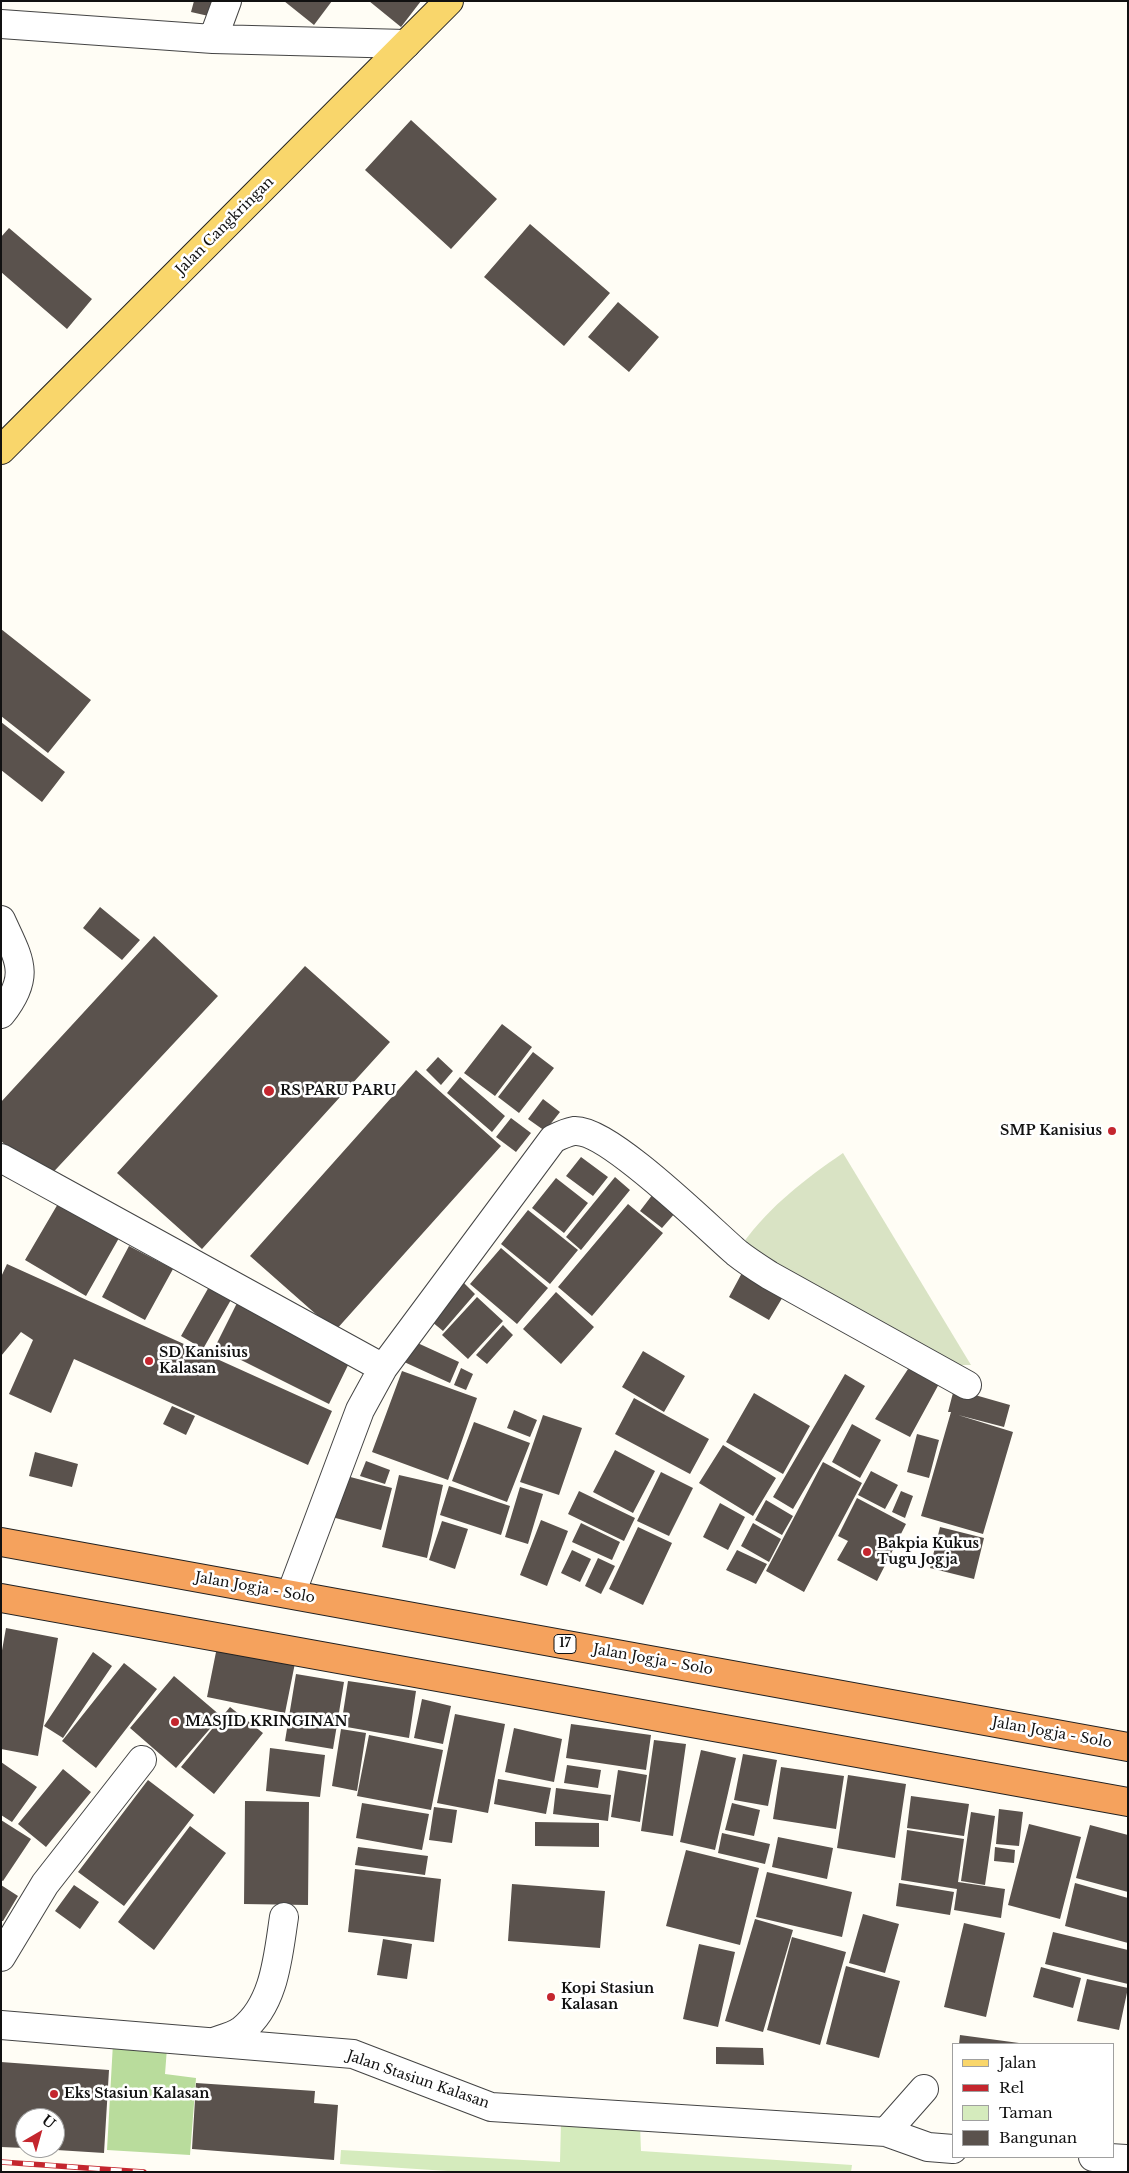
<!DOCTYPE html>
<html>
<head>
<meta charset="utf-8">
<style>
	body { margin:0 }
	#map { position:relative; width:1129px; height:2173px; overflow:hidden; background:#fffdf5; font-family:"Libre Baskerville",serif }
	canvas { display:block }
	.frame { position:absolute; inset:0; border:2px solid #111; pointer-events:none }
	.legend { position:absolute; left:952px; top:2043px; width:162px; height:115px; box-sizing:border-box; background:#fff; border:1px solid #a0a0a0; margin:0; padding:6px 9px; list-style:none; font-size:15px; color:#111 }
	.legend li { display:flex; align-items:center; gap:10px; height:25px }
	.legend b { width:25px; border:1px solid #a0a0a0 }
	.north { position:absolute; left:15px; top:2108px; width:50px; height:50px; box-sizing:border-box; background:#fff; border:1px solid #a0a0a0; border-radius:50%; rotate:38deg; font-size:14px; font-weight:700; line-height:20px; text-align:center; color:#111 }
	.north::after { content:''; display:block; margin:auto; width:18px; height:22px; background:#c4262e; clip-path:polygon(50% 0,100% 100%,50% 72%,0 100%) }
</style>
</head>
<body>
<div id="map">
<canvas width="1129" height="2173"></canvas>
<div class="frame"></div>
<ul class="legend">
<li><b style="height:6px;background:#f9d66b"></b>Jalan</li>
<li><b style="height:6px;background:#c4262e"></b>Rel</li>
<li><b style="height:14px;background:#d5ebbd"></b>Taman</li>
<li><b style="height:14px;background:#5a524d"></b>Bangunan</li>
</ul>
<div class="north">U</div>
</div>
<script>
const ctx = document.querySelector('canvas').getContext('2d');
ctx.lineJoin = 'round';
function fill(path, color) {
  ctx.fillStyle = color;
  ctx.fill(path, 'evenodd');
}
function trace(path, color, width, dash) {
  ctx.strokeStyle = color;
  ctx.lineWidth = width;
  ctx.lineCap = dash ? 'butt' : 'round';
  ctx.setLineDash(dash || []);
  ctx.stroke(path);
}
function write(font, color, halo, rows, align = 'center') {
  ctx.font = font + ' "Libre Baskerville",serif';
  ctx.lineWidth = 5;
  ctx.setLineDash([]);
  ctx.textBaseline = 'middle';
  ctx.strokeStyle = halo;
  ctx.fillStyle = color;
  for (const [text, x, y, turn = 0] of rows) {
    ctx.save();
    ctx.translate(x, y);
    ctx.rotate((+turn || 0) * Math.PI / 180);
    ctx.textAlign = isNaN(turn) ? turn : align;
    if (halo) ctx.strokeText(text, 0, 0);
    ctx.fillText(text, 0, 0);
    ctx.restore();
  }
}
fill(new Path2D(`
	M561,2122L640,2125L641,2151L852,2165L851,2172H463L340,2164L341,2150L560,2162Z`), '#d5ebbd');
fill(new Path2D(`
	M113,2043L167,2048L165,2074L196,2078L190,2155L107,2150Z`), '#b9dc9c');
fill(new Path2D(`
	M843,1153L971,1365H953L875,1325L743,1243C770,1206 805,1179 843,1153Z`), '#d9e3c4');
fill(new Path2D(`
	M194,1H215L213,17L191,12Z
	M284,1H332L314,25Z
	M369,1H421L401,27Z
	M411,120L497,199L451,249L365,170Z
	M530,224L610,293L564,346L484,277Z
	M9,228L92,299L67,329L1,272V237Z
	M618,302L659,337L629,372L588,337Z
	M1,629L91,700L48,753L1,716Z
	M1,722L65,772L42,802L1,770Z
	M100,907L140,940L122,960L83,928Z
	M154,936L218,996L45,1181L1,1141V1102Z
	M305,966L390,1042L202,1249L117,1173Z
	M502,1024L532,1047L495,1096L464,1073Z
	M533,1052L554,1068L519,1113L498,1097Z
	M438,1057L453,1071L441,1085L426,1070Z
	M416,1070L501,1146L335,1331L250,1256Z
	M460,1077L505,1116L492,1132L447,1093Z
	M543,1099L560,1112L545,1131L528,1119Z
	M511,1118L531,1133L516,1152L496,1137Z
	M581,1157L608,1177L593,1196L566,1176Z
	M615,1177L630,1190L581,1250L566,1237Z
	M556,1178L588,1203L564,1233L532,1208Z
	M653,1194L676,1212L662,1228L640,1211Z
	M59,1202L119,1238L86,1296L25,1260Z
	M628,1204L663,1233L592,1316L558,1287Z
	M528,1210L578,1250L550,1284L501,1244Z
	M129,1246L173,1269L145,1320L102,1297Z
	M501,1248L548,1288L517,1324L470,1284Z
	M7,1264L332,1411L308,1465L74,1359L51,1413L9,1394L33,1340L21,1332L1,1356V1277Z
	M743,1271L784,1295L769,1320L729,1297Z
	M464,1283L475,1294L443,1331L431,1321Z
	M210,1285L232,1298L203,1349L181,1336Z
	M556,1292L594,1327L561,1364L523,1329Z
	M477,1297L503,1321L468,1359L442,1335Z
	M238,1301L352,1357L329,1404L215,1347Z
	M503,1325L513,1335L487,1364L476,1355Z
	M411,1340L459,1362L450,1383L402,1361Z
	M643,1351L685,1376L664,1412L622,1387Z
	M910,1366L940,1382L910,1437L875,1419Z
	M461,1368L473,1374L466,1390L454,1385Z
	M402,1371L477,1398L448,1480L372,1452Z
	M845,1374L865,1386L793,1509L773,1497Z
	M954,1389L1010,1405L1004,1427L958,1415L1013,1432L983,1534L921,1516L951,1412H948Z
	M754,1393L810,1426L783,1474L726,1442Z
	M634,1398L709,1439L690,1474L615,1434Z
	M172,1406L195,1416L186,1435L163,1424Z
	M514,1410L537,1420L530,1437L507,1428Z
	M543,1415L582,1428L559,1495L520,1482Z
	M474,1422L530,1443L507,1502L452,1481Z
	M852,1424L881,1440L860,1478L832,1462Z
	M917,1434L939,1440L929,1478L907,1472Z
	M723,1445L776,1478L753,1516L699,1483Z
	M615,1450L655,1471L633,1513L593,1492Z
	M35,1452L78,1464L72,1487L29,1476Z
	M366,1461L390,1470L385,1484L360,1476Z
	M823,1462L862,1483L804,1592L766,1571Z
	M871,1471L898,1485L885,1509L858,1495Z
	M661,1472L693,1488L669,1536L637,1521Z
	M339,1474L392,1488L381,1530L328,1516Z
	M399,1475L443,1485L427,1558L382,1547Z
	M449,1486L510,1506L501,1535L440,1515Z
	M520,1487L543,1494L528,1544L505,1537Z
	M579,1491L635,1518L624,1541L568,1514Z
	M901,1491L913,1496L905,1518L892,1512Z
	M857,1498L906,1524L877,1581L837,1560L848,1541L838,1536Z
	M766,1500L793,1516L782,1535L755,1520Z
	M720,1503L745,1517L728,1550L703,1537Z
	M541,1520L568,1531L547,1586L520,1575Z
	M442,1521L468,1529L455,1569L429,1560Z
	M581,1523L620,1542L612,1560L572,1542Z
	M753,1523L781,1539L769,1562L741,1546Z
	M638,1527L672,1543L643,1605L609,1589Z
	M940,1527L984,1538L974,1579L930,1568Z
	M572,1550L591,1559L580,1582L561,1573Z
	M737,1550L767,1564L756,1584L726,1570Z
	M598,1558L615,1566L601,1594L585,1586Z
	M6,1628L58,1638L38,1756L1,1749V1656Z
	M218,1642L296,1658L285,1713L207,1697Z
	M93,1652L112,1666L63,1738L44,1726Z
	M124,1663L157,1689L96,1768L62,1741Z
	M296,1674L344,1682L333,1749L285,1741Z
	M174,1676L221,1716L176,1768L130,1728Z
	M348,1681L416,1691L409,1738L341,1726Z
	M422,1699L451,1706L443,1744L414,1738Z
	M230,1707L263,1733L214,1794L181,1767Z
	M455,1714L505,1724L488,1813L437,1803Z
	M571,1724L651,1735L646,1770L566,1758Z
	M514,1728L562,1739L554,1782L505,1772Z
	M341,1729L366,1733L357,1791L332,1786Z
	M369,1735L443,1750L431,1810L357,1796Z
	M654,1740L686,1744L673,1836L641,1831Z
	M270,1748L325,1755L320,1797L266,1791Z
	M701,1750L736,1758L715,1850L680,1842Z
	M743,1754L777,1760L768,1806L734,1800Z
	M1,1762L37,1787L12,1822L1,1815Z
	M567,1765L601,1770L598,1788L564,1783Z
	M781,1767L844,1776L836,1829L773,1819Z
	M63,1769L91,1792L46,1847L18,1824Z
	M618,1770L647,1775L640,1822L611,1817Z
	M848,1775L906,1784L895,1858L837,1848Z
	M498,1779L551,1788L546,1814L494,1804Z
	M148,1780L194,1815L124,1906L78,1872Z
	M556,1788L611,1795L608,1821L553,1814Z
	M911,1796L969,1804L964,1836L907,1828Z
	M245,1801L309,1802L308,1905L244,1904Z
	M362,1803L429,1814L422,1850L356,1838Z
	M732,1803L760,1810L754,1836L725,1830Z
	M434,1807L457,1810L452,1843L429,1840Z
	M999,1809L1023,1812L1019,1846L996,1844Z
	M971,1812L995,1816L985,1885L961,1881Z
	M1,1820L31,1839L3,1881L1,1880Z
	M535,1822L599,1823V1847L535,1846Z
	M1029,1824L1081,1837L1060,1919L1008,1905Z
	M1090,1825L1128,1835V1892L1076,1878Z
	M190,1826L226,1853L154,1950L118,1922Z
	M907,1830L964,1839L958,1882L1005,1889L1001,1918L954,1910L957,1889L901,1880Z
	M722,1833L770,1844L765,1864L718,1853Z
	M778,1837L833,1848L827,1879L772,1867Z
	M358,1847L428,1856L425,1875L355,1865Z
	M995,1847L1015,1850L1014,1863L994,1861Z
	M686,1850L759,1868L740,1945L666,1926Z
	M355,1869L441,1879L434,1942L348,1932Z
	M767,1872L852,1892L842,1937L756,1917Z
	M899,1883L954,1892L950,1915L896,1906Z
	M1075,1883L1128,1898V1943L1065,1926Z
	M512,1884L605,1891L600,1948L508,1941Z
	M1,1885L18,1896L3,1921H1Z
	M74,1885L99,1902L80,1929L55,1911Z
	M863,1914L899,1924L885,1973L849,1963Z
	M755,1919L793,1930L763,2032L725,2021Z
	M964,1923L1005,1933L986,2017L944,2007Z
	M1053,1932L1128,1950V1984L1045,1964Z
	M792,1937L846,1952L820,2045L767,2030Z
	M383,1939L412,1944L407,1979L377,1975Z
	M699,1944L735,1952L718,2027L683,2019Z
	M846,1966L900,1981L879,2058L826,2044Z
	M1041,1967L1081,1978L1073,2008L1033,1997Z
	M1087,1979L1128,1988L1119,2030L1077,2021Z
	M960,2035L1019,2043V2044H959Z
	M716,2047L763,2048L764,2065L716,2064Z
	M1,2062L109,2070L104,2153L41,2149L55,2148V2118H25V2148L1,2147Z
	M196,2083L315,2091L314,2103L338,2105L334,2160L192,2149Z`), '#5a524d');
const minor = new Path2D(`
	M1,24L213,39L406,44
	M213,39L227,1
	M1,920C19,960 32,975 1,1014
	M1,1158L383,1368
	M291,1594L360,1410L383,1368L553,1139C559,1136 568,1132 574,1131C608,1128 709,1229 737,1253C747,1261 758,1268 769,1275L967,1385
	M1,1957L45,1884L142,1760
	M1,2025L353,2054L491,2107L886,2132L928,2147L953,2149
	M213,2042C222,2039 235,2036 242,2030C275,2004 278,1956 284,1917
	M886,2132L924,2089
	M1093,2157L1126,2159`);
const major = new Path2D(`
	M1,450L449,1`);
const highway = new Path2D(`
	M1,1542L1128,1747
	M1,1598L1128,1802`);
trace(minor, '#444', 30);
trace(major, '#222', 30);
trace(highway, '#222', 30);
trace(minor, '#fff', 28);
trace(major, '#f9d66b', 28);
trace(highway, '#f5a25d', 28);
const rail = new Path2D(`
	M1,2162L144,2172`);
trace(rail, '#c4262e', 5.5);
trace(rail, '#fff', 4, [11]);
for (const [x, y, r, color] of [
	[269,1091,6,"#c4262e"],
	[1112,1131,5,"#c4262e"],
	[149,1361,5,"#c4262e"],
	[867,1552,5,"#c4262e"],
	[175,1722,5,"#c4262e"],
	[551,1997,5,"#c4262e"],
	[54,2094,5,"#c4262e"]
]) {
  const dot = new Path2D();
  dot.arc(x, y, r, 0, 2 * Math.PI);
  ctx.fillStyle = color;
  ctx.fill(dot);
  trace(dot, '#fff', 2);
}
for (const [x, y, w] of [
	[565,1644,22]
]) {
  const box = new Path2D();
  box.roundRect(x - w / 2, y - 9.5, w, 19, 4);
  ctx.fillStyle = '#fff';
  ctx.fill(box);
  trace(box, '#111', 1);
}
write('bold 12px', '#111', null, [
	["17",565,1644]
]);
write('14px', '#111', '#fff', [
	["Jalan Cangkringan",225,226,-45],
	["Jalan Jogja - Solo",255,1588,10],
	["Jalan Jogja - Solo",653,1660,10],
	["Jalan Jogja - Solo",1052,1733,10],
	["Jalan Stasiun Kalasan",418,2080,19]
]);
write('bold 14px', '#111', '#fff', [
	["RS PARU PARU",280,1091],
	["SMP Kanisius",1102,1131,"right"],
	["SD Kanisius",159,1353],
	["Kalasan",159,1369],
	["Bakpia Kukus",877,1544],
	["Tugu Jogja",877,1560],
	["MASJID KRINGINAN",185,1722],
	["Kopi Stasiun",561,1989],
	["Kalasan",561,2005],
	["Eks Stasiun Kalasan",64,2094]
], 'left');
</script>
</body>
</html>
